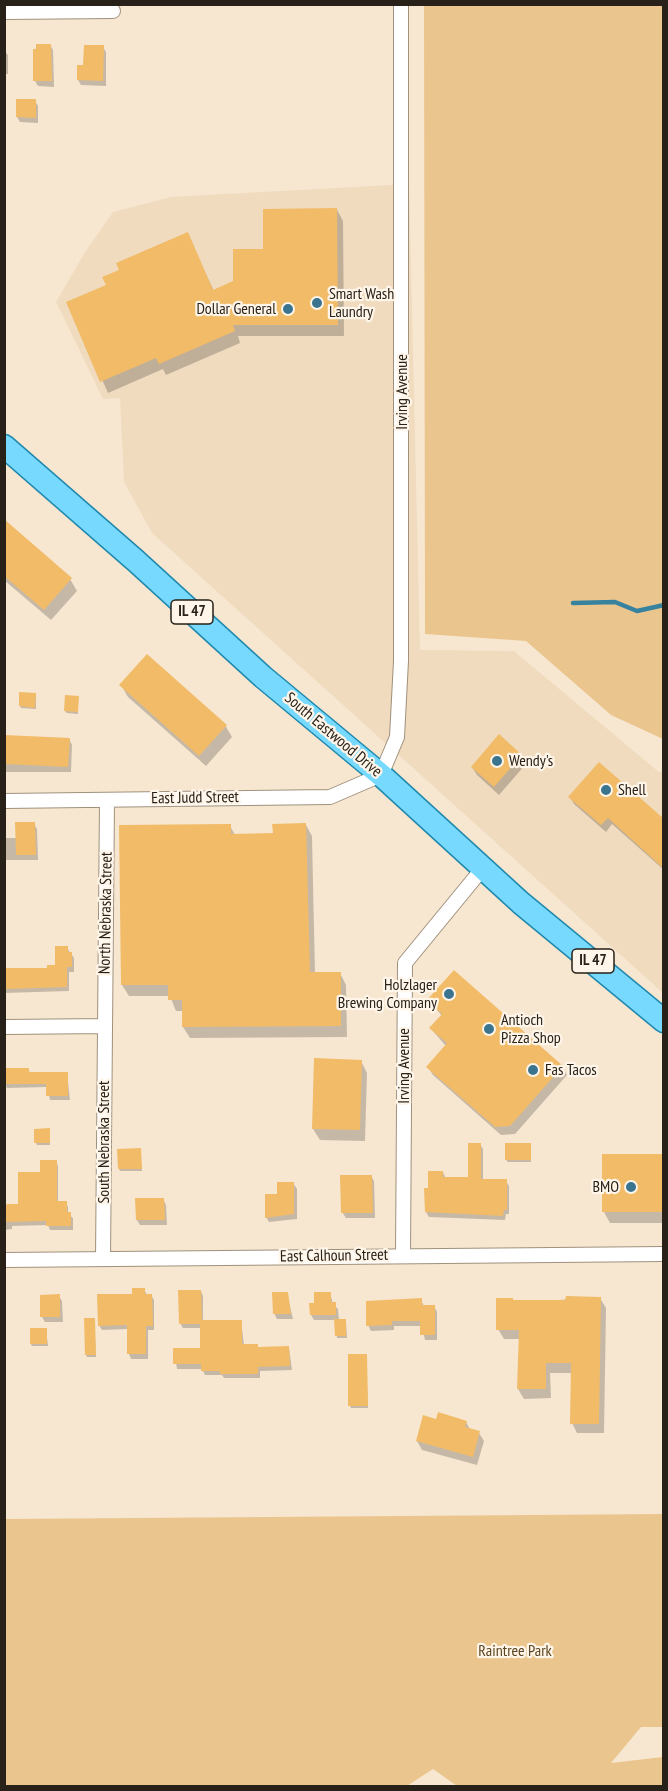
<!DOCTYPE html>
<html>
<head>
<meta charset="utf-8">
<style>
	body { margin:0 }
	#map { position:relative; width:668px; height:1791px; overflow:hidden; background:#f7e7d1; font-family:"PT Sans Narrow",sans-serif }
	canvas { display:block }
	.frame { position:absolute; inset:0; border:6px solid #272119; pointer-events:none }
</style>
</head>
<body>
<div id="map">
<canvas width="668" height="1791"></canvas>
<div class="frame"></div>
</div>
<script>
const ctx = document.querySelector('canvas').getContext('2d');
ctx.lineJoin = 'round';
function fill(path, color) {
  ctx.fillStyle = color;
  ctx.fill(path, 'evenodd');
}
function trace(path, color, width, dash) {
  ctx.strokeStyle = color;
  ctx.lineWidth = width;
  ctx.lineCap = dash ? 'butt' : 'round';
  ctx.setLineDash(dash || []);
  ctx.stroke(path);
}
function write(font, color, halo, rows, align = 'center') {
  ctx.font = font + ' "PT Sans Narrow",sans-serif';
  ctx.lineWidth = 4.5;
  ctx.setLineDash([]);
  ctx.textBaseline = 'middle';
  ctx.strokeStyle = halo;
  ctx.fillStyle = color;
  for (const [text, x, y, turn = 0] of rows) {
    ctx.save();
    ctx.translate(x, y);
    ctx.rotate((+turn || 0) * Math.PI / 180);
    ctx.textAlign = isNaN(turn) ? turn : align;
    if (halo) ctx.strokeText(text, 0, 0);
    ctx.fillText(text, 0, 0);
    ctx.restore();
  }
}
fill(new Path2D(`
	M409,184L420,650L514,651L659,772L663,771V993L152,533L124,482L120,398L103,399L56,302L85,252L113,212L171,197Z`), '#f0dbbf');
fill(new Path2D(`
	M424,5H663V739L611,715L526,641L425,634Z
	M663,1514V1727H641L611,1763L663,1757V1786H457L433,1769L407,1786H5V1519Z`), '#ebc58e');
fill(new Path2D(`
	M50,45L53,50L54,87L38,86L35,81Z
	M103,47L106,52V86L81,85L78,80Z
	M4,50L8,55V74H4Z
	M35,101L38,106V123L20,122L17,117Z
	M337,210L343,221L344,336H238L240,343L166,375L163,369L108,393L68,303L108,286L121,270L187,234L214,291L235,282L264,250Z
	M4,521L70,579L77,591L51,620L4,580Z
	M121,685L225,725L232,737L206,766L128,697Z
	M36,695V709L21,708L20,706Z
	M78,698V714L67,713L65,711Z
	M4,736L69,739L72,745L71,772H4Z
	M521,756L526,764L499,795L477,775L472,767Z
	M599,764L664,821V870L612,824L606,832L574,804L570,797Z
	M34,824L37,829L38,860H4V838H17Z
	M306,825L312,836L315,974L340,973L346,985L347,1037L190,1038L183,1027V1011H176L170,996H129L122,985L230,826L235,835H274Z
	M67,948L74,958V972H69V991L4,993V969H49L57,967Z
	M429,1000L562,1066L567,1075L515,1134L501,1135L433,1075L428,1067L446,1046L431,1029L442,1016Z
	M361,1061L367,1073L365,1141L320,1140L313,1129Z
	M28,1069L31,1074L67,1073L70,1100H50L47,1087L7,1088L5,1084Z
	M50,1132V1145H37L36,1143Z
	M480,1144L483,1149V1181H506L509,1186V1214H506L505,1220L429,1217L426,1212L429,1189L443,1172L445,1177L470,1179Z
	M530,1144L531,1162H508L506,1160Z
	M140,1150L142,1171H120L119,1169Z
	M664,1155V1223H610L604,1212L603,1156Z
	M56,1161L58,1166V1203H66L68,1207V1214L73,1218V1230H50L48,1225L12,1226V1229L4,1230V1207L20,1205Z
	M371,1176L374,1181L375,1218H346L342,1212Z
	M293,1183L297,1189V1219L269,1222L266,1217L279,1196Z
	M163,1199L166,1205L167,1225H140L137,1220Z
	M144,1289L147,1295H151L154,1300V1330H148V1359H131L129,1354L128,1329L102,1330L99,1325Z
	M201,1291L203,1296V1321H241L244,1345H257L259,1349L289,1348L292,1370L260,1371V1378H224L222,1375H205L202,1369H177L174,1349H202V1328H183L180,1323Z
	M330,1293L333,1304L338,1309L339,1320L346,1322L347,1338H337L336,1320H314L311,1315L316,1305Z
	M287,1294L293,1319H277L274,1313Z
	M59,1296L62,1301L63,1322H45L42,1317Z
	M600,1298L606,1308L604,1433H577L572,1423V1373H550L551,1398L524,1399L518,1389L520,1339H504L498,1329L514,1302Z
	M421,1300L424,1306H434L437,1312V1340H425L422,1326H394V1330L371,1331L368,1325Z
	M94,1319L96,1357H87L86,1355Z
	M46,1329L48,1346H32L31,1344Z
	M366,1356L368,1408H351L350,1406Z
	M437,1421L466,1422L471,1431L479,1433L484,1441L477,1465L422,1450L417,1441Z`), '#0003');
trace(new Path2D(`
	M573,603L615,602L637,611L664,605`), '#37829f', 4.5);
fill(new Path2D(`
	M36,44H51L52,81H33V49H36Z
	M84,45H104L103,81L77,80V65H83Z
	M16,99H36V118L16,117Z
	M337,208L338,325H233L235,331L159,364L156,358L100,382L66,302L106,285L102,277L119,270L116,263L188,232L213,290L233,281V249H263V209Z
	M4,519L72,578L44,610L4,576Z
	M147,654L227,725L199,756L119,685Z
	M19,692L36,693L35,708L19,706Z
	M65,695L79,696L78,712L64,711Z
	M499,734L522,755L494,787L471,767Z
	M4,735L70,738L68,767L4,764Z
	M599,762L663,818V868L608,818L601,825L568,797Z
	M15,822H35L36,855H16Z
	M306,823L310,972H341V1026L182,1027V1000H168V985H121L119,825L231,824V834L273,833L272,824Z
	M55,946H68V952H72V967H67V987L6,989V968H47V965H55Z
	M454,970L563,1066L510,1126L495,1127L426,1067L447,1043L429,1028L442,1014L427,1000Z
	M314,1058L362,1060L360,1130L312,1129Z
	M4,1068H29V1072H68V1096H46V1084H4Z
	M50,1128V1143H34V1129Z
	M468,1143H481V1179H507V1210H504L503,1216L425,1212L424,1188H428V1171H443V1177H468Z
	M505,1143H531V1160H505Z
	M141,1148L142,1169H118L117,1149Z
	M602,1154H663V1212H602Z
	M40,1160H57V1201H67V1212H71V1226H46V1221L4,1222V1207L7,1204H18V1172H40Z
	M340,1175H372L373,1213H341Z
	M277,1182H294V1214L265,1218V1194H277Z
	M135,1198H164L165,1220H136Z
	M132,1288H145V1294H152L153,1326H146V1354H127V1325L98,1326L97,1294H132Z
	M178,1290H201L202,1320H242V1344H258V1347L289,1346L290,1366L258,1367V1374H220V1371H201V1364H173V1348H200V1324H179Z
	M272,1292H288L291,1314H273Z
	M314,1292H331V1302H336V1315H310L309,1303H314Z
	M60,1294V1317H40V1295Z
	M566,1296L601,1297L599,1424H570L571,1363H546V1389H517L519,1330H496V1298H513V1300H565Z
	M422,1298V1305H435V1335H420V1321H392V1325L366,1326V1301Z
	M84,1318H95L96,1355H85Z
	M334,1319H346V1336H335Z
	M30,1328H47V1344H30Z
	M348,1354H367L368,1406H348Z
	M438,1412L467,1421L465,1427L480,1431L473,1457L416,1441L423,1415L436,1419Z`), '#f1bb68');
const street = new Path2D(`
	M4,12L113,11
	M4,801L330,797L381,775L397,737L401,661V4
	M4,1027L104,1026
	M403,1255L405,963L483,868
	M103,1259L107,800
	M4,1260L664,1254`);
const primary = new Path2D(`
	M4,446L136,561L263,677L381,775L521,903L664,1021`);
trace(street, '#a0917d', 16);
trace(primary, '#2088ad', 25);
trace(street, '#fff', 14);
trace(primary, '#77d9fd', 22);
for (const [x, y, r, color] of [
	[317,303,6,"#3b748e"],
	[288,309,6,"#3b748e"],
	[497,761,6,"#3b748e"],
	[606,790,6,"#3b748e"],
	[449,994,6,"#3b748e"],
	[489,1029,6,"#3b748e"],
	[533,1070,6,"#3b748e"],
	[631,1187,6,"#3b748e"]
]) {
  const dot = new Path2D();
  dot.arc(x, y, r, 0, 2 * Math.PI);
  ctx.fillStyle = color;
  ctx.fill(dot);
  trace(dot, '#fff5e8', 2);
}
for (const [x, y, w] of [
	[192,612,42],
	[593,961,42]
]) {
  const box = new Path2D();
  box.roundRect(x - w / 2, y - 12, w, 24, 4.5);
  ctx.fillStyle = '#fff5e8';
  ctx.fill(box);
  trace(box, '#272119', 1.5);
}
write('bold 15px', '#272119', null, [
	["IL 47",192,612],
	["IL 47",593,961]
]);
write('16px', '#272119', '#fff5e8', [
	["Smart Wash",329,294],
	["Laundry",329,312],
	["Dollar General",276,309,"right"],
	["Wendy's",509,761],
	["Shell",618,790],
	["Holzlager",437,985,"right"],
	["Brewing Company",437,1003,"right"],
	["Antioch",501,1020],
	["Pizza Shop",501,1038],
	["Fas Tacos",545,1070],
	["BMO",619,1187,"right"]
], 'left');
write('16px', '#272119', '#fff5e8', [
	["Irving Avenue",402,392,-90],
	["South Eastwood Drive",333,735,40],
	["East Judd Street",195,798,-1],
	["North Nebraska Street",106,913,-89],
	["Irving Avenue",404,1066,-90],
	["South Nebraska Street",104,1142,-90],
	["East Calhoun Street",334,1256,-1]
]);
write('16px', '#5b4422', '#fff5e8', [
	["Raintree Park",515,1651]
]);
</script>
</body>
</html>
